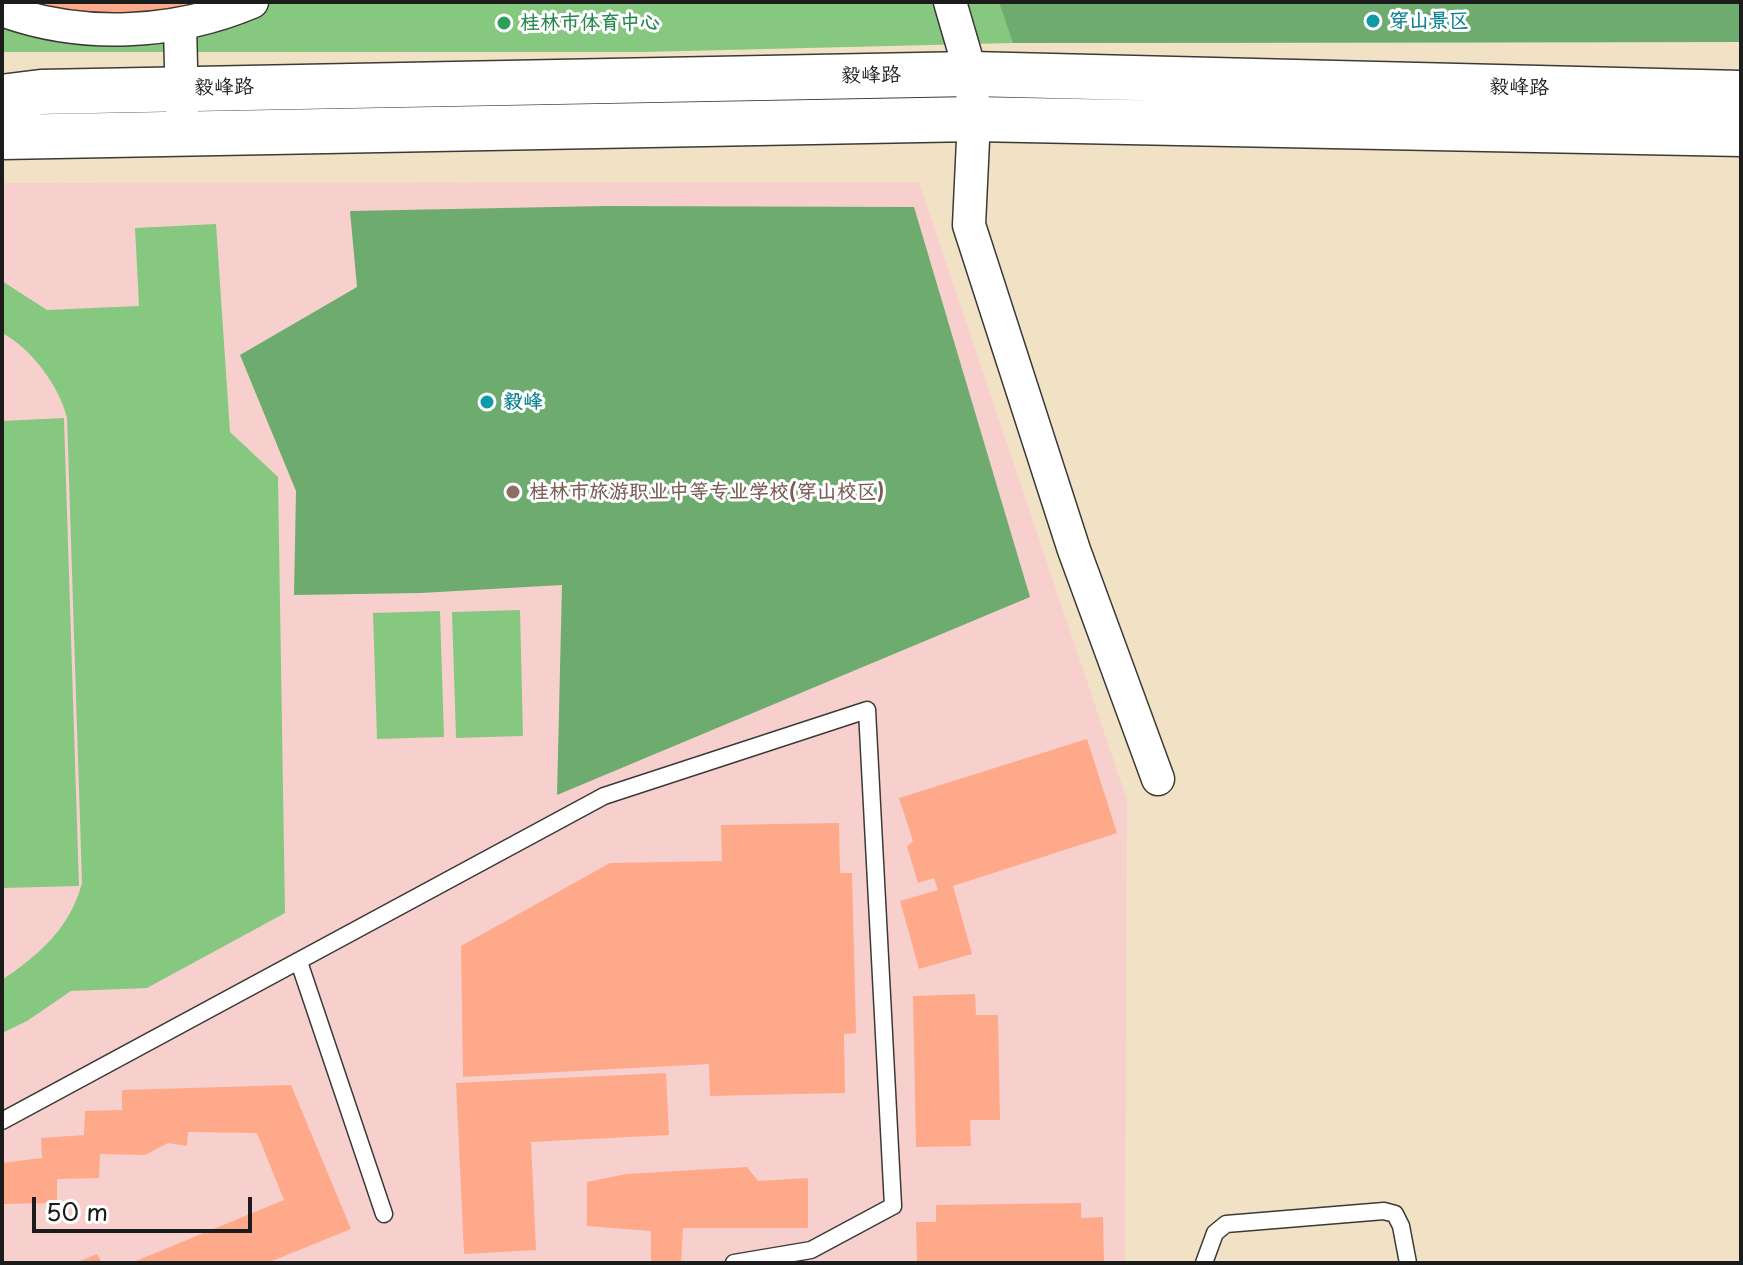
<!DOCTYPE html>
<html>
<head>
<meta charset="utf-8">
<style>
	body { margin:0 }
	#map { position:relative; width:1743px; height:1265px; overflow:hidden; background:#f2e2c5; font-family:"Playpen Sans",sans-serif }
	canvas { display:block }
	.frame { position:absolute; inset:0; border:4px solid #1c1c1c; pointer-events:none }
	.scale { position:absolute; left:32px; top:1197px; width:220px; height:36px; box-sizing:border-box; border:4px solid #1c1c1c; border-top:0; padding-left:10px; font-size:24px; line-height:28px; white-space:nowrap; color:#1c1c1c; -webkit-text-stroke:6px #fff; paint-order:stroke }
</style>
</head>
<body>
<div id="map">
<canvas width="1743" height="1265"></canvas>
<div class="frame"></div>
<div class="scale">50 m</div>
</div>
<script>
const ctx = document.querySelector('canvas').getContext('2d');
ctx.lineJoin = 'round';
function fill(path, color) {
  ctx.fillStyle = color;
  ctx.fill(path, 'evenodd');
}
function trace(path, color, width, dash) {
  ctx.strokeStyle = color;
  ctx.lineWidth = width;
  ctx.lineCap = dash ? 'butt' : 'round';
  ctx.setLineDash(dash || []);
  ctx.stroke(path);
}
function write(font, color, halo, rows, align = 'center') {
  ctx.font = font + ' "Playpen Sans","LXGW WenKai TC",sans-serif';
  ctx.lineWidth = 6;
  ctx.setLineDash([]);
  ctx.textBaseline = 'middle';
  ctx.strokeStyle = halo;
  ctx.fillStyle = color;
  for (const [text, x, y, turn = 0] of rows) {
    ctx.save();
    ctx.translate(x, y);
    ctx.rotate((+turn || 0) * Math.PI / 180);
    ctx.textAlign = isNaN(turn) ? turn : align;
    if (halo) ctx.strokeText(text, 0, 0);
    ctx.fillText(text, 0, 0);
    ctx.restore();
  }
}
fill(new Path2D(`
	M919,182L1127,800L1125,1263H2V183Z`), '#f7d0ce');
fill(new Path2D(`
	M2,2H1741V42L1013,43L643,52H2Z
	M216,224L230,432L278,477L285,913L147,988L71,991L27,1021L2,1033V980C40,954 70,928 82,883L67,418C60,387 31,348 2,333V281L47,310L139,306L135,228Z
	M64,418L79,886L2,888V421Z
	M520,610L523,736L456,738L452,612Z
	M440,611L444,737L377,739L373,613Z`), '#87c880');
fill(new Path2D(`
	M999,2H1741V42L1013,43Z
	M604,206L914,207L1030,597L557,795L562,585L421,593L294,595L296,491L240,355L357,287L350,211Z`), '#6dac6e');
fill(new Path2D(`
	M24,2H206L175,10L94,15Z
	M1087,739L1117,833L953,886L972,954L919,969L900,901L938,890L934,878L918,883L907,847L913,841L899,798Z
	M839,823L840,873H852L856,1033L844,1034L845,1093L710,1096L709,1064L463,1077L461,946L610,863L722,861L721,825Z
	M975,994L976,1015H998L1000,1120H970L971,1146L916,1147L913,996Z
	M666,1073L669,1135L531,1142L536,1250L464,1254L456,1083Z
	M291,1085L351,1229L267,1263H131L284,1200L257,1133L188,1132L187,1146L168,1143L145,1155L100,1154L99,1178L57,1179V1203L2,1204V1163L42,1158L41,1138L84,1135L85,1111L122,1110V1090Z
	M747,1167L758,1181L808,1178V1228H683L681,1263L651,1262V1231L587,1226V1182L626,1174Z
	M1081,1203V1218L1103,1217L1104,1263H917L916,1222H936V1205Z
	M97,1254L102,1263H75Z`), '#fea98a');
const lane = new Path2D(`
	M299,962L384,1214
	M2,1121L604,796L867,710L893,1206L811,1250L734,1263
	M1204,1263L1215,1233L1226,1224L1384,1211L1395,1214L1401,1226L1408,1263`);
const street = new Path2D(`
	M950,2L971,74L974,119L969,225L1074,550L1158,779
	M2,10C81,39 174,35 252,2
	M180,24L182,110`);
const secondary = new Path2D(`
	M2,97L41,92L971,74L1741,93
	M2,137L974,119L1741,134`);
trace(lane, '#3c3a35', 19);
trace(street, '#3c3a35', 35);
trace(secondary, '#3c3a35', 47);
trace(lane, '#fff', 16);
trace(street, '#fff', 32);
trace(secondary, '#fff', 44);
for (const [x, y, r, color] of [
	[1373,21,8,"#0f9aa8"],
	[504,23,8,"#2e9e5b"],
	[487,402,8,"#0f9aa8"],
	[513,492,8,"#8d6e63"]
]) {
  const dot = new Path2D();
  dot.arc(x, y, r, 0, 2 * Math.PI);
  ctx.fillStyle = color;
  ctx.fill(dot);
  trace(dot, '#fff', 3);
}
write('bold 20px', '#0d838f', '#fff', [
	["穿山景区",1389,21],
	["毅峰",503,402]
], 'left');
write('bold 20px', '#27864d', '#fff', [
	["桂林市体育中心",520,23]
], 'left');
write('20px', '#1c1c1c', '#fff', [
	["毅峰路",871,76,-1],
	["毅峰路",224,88,-1],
	["毅峰路",1519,88,1]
]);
write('bold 20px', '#785e54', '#fff', [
	["桂林市旅游职业中等专业学校(穿山校区)",529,492]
], 'left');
</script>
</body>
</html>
